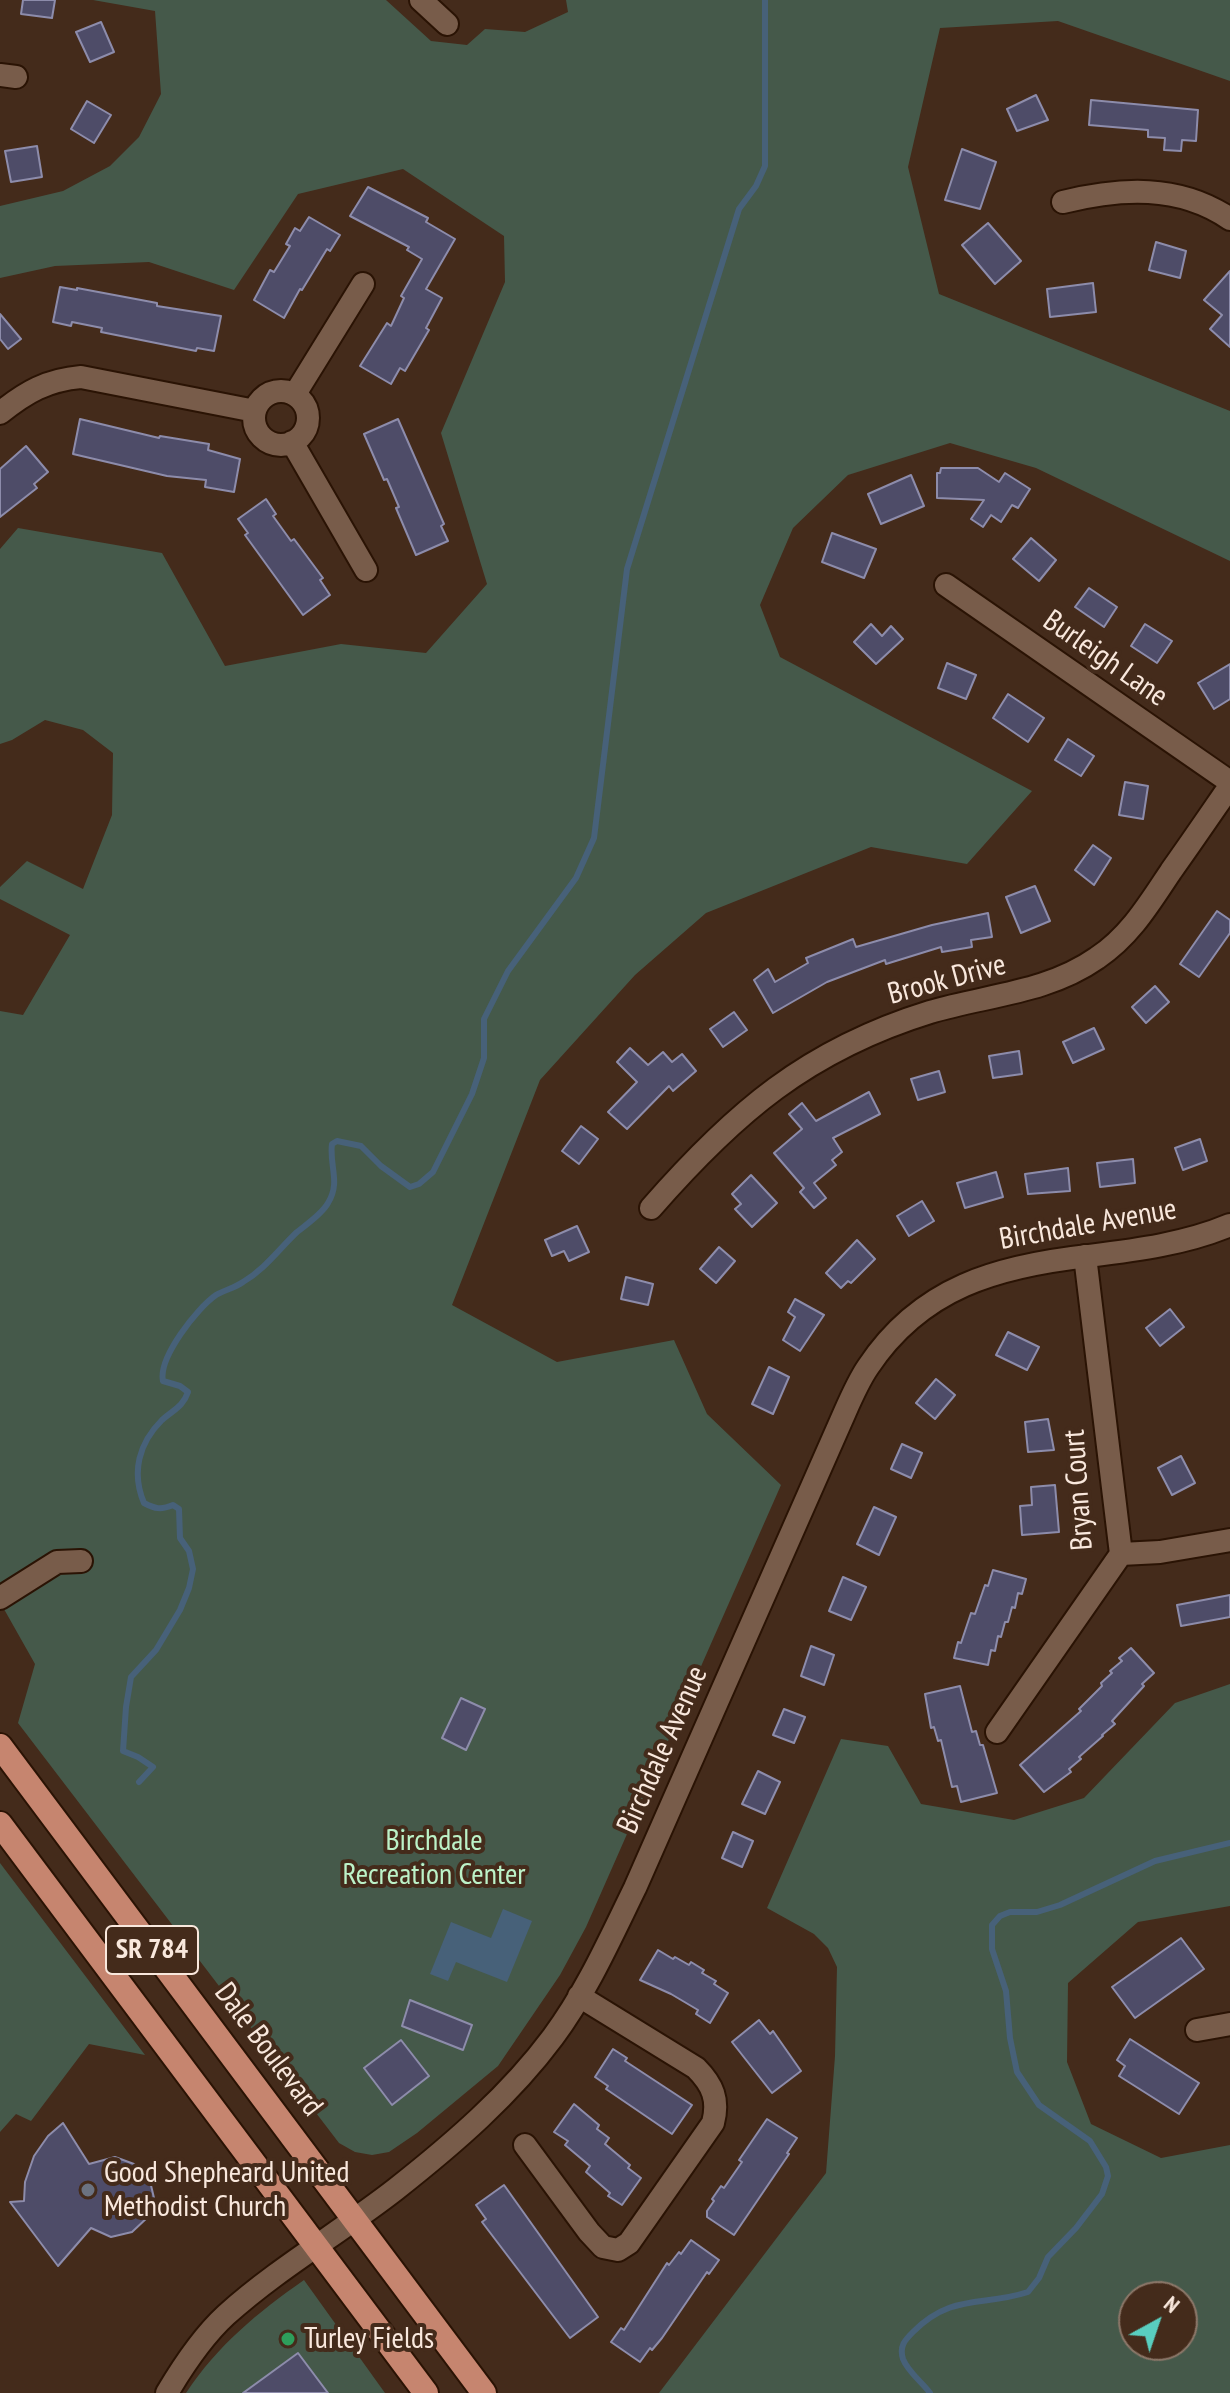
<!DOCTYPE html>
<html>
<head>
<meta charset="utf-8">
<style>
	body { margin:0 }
	#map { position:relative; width:1230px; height:2393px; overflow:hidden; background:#442b1b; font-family:"PT Sans Narrow",sans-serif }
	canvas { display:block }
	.north { position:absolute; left:1118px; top:2281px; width:80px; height:80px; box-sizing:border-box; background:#442b1b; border:2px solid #8c7769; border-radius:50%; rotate:40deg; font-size:22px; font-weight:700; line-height:32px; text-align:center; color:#f9e8dd }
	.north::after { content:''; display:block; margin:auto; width:28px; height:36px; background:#59cebf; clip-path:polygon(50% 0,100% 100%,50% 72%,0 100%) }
</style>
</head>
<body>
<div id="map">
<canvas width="1230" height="2393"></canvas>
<div class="north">N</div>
</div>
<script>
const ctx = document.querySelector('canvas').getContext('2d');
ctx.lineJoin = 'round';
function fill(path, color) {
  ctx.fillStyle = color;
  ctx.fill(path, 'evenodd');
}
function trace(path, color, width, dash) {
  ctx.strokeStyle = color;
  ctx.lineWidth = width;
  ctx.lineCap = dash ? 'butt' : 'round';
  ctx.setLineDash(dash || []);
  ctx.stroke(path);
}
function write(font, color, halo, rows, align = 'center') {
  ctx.font = font + ' "PT Sans Narrow",sans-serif';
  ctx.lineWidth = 8;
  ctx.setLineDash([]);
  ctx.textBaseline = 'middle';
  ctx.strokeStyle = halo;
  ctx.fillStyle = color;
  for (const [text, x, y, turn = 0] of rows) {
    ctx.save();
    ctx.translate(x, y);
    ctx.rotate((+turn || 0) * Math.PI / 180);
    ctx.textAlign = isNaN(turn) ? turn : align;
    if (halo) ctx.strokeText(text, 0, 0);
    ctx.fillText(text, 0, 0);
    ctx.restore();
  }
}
fill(new Path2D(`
	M93,0H386L431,41L467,45L485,29L525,32L568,12L566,0H1230V81L1058,21L940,28L908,167L939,294L1230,411V561L1036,468L950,443L848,475L793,528L760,605L780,657L1032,791L967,864L871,847L706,913L635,975L540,1080L452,1305L557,1362L674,1340L707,1414L781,1485L586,1927L560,1975L498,2066L417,2133L389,2152L372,2155L355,2152L339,2143L18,1723L35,1664L0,1602V1011L23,1015L70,935L0,899V887L27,861L83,889L112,815L113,753L83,730L45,720L12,740L0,744V549L18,528L162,553L225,666L341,644L426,653L487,584L441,433L505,282L504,236L403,169L298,194L234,290L149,262L55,266L0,278V206L63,191L110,166L139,137L161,94L155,11Z
	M1230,1684V1906L1138,1922L1068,1983L1067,2062L1091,2124L1161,2158L1230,2145V2393H659L826,2173L835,2056L837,1967L828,1948L814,1934L767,1908L841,1739L888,1746L921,1804L1014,1820L1084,1798L1175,1703ZM1134,2297H1182V2345H1134Z
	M0,1863L145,2055L89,2044L31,2121L16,2114L0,2132Z
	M304,2280L385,2393H186C218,2345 257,2313 304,2280Z`), '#45594a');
fill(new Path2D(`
	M503,1909L532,1921L507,1982L456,1962L448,1981L430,1974L451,1922L491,1938Z`), '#476179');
trace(new Path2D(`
	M139,1782L153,1767L138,1757L123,1751L126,1707L131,1677L156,1650L180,1610L189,1588L193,1569L189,1551L180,1538L179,1509L173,1505C161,1510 155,1509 144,1503C131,1472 139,1443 162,1420C173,1410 183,1407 188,1392L180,1386L163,1381C158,1358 197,1308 216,1295C224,1290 235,1288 243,1282C265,1269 279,1249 297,1232C307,1224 322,1214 328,1203C341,1182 329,1166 332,1144L337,1141L361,1146L381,1166L410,1187L419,1184L433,1172L472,1094L484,1058V1019L508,971L576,878L594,838L627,569L739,209L756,186L765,166V0
	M930,2393C922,2382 908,2372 903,2359C899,2346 905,2340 913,2332C952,2293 982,2307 1028,2292L1039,2278L1048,2257L1076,2228L1102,2194L1108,2176L1106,2167L1090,2141L1039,2105L1017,2072L1010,2038L1006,1991L992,1949V1925L1000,1916L1010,1912H1037L1060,1905L1155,1861L1230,1843`), '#476179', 6);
const building = new Path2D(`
	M23,0H55L52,18L21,14Z
	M101,22L114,52L90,62L76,32Z
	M1036,95L1048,120L1017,131L1007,109Z
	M1091,100L1198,110L1196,141L1182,140L1181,151L1164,150L1165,138L1148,137V130L1089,125Z
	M87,101L111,115L94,143L71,129Z
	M37,146L42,177L11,182L5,151Z
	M962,149L996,162L980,209L945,200Z
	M368,187L428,218L426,222L455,239L426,289L442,298L426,328L429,330L405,371L400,368L391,384L360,366L387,323L391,326L404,298L401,296L422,259L407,250L409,247L350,216Z
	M309,217L340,235L330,251L327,249L302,290L300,289L284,318L254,300L270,270L274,272L290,246L286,244L295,228L300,231Z
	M988,223L1021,261L995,284L962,245Z
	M1156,242L1186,251L1180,278L1149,270Z
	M1230,271V347L1210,329L1222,315L1204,300Z
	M1093,283L1096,312L1050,317L1047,289Z
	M60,287L77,290V288L157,303V306L221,316L214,351L197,348L196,351L101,332L102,328L72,322L71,326L53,322Z
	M0,314L21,339L8,349L0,339Z
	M80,419L159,438L160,436L209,444L208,450L240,459L234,492L205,487L206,480L167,476L73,454Z
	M398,419L444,524L441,526L448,541L416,555L396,508L399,507L387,479L384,480L364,434Z
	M26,446L48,472L34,484L37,488L0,517V469Z
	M941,468H978L999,482L1005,473L1030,489L1018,508L1012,505L1001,522L991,515L983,527L971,519L984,500L937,498V473H940Z
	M911,475L924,506L881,524L868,494Z
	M266,499L276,514L273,516L291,541L294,539L323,578L320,580L330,595L303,615L245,535L248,533L238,519Z
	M832,533L876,549L864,578L822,562Z
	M1031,538L1056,560L1039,581L1013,559Z
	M1089,588L1117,607L1104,627L1075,607Z
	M871,624L882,636L891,626L903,639L876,664L854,642Z
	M1145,624L1172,641L1157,663L1131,646Z
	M947,663L976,675L966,699L938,688Z
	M1230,664V699L1214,709L1198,683Z
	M1008,694L1044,718L1028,742L993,718Z
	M1068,739L1094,756L1081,776L1055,760Z
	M1125,782L1148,786L1143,819L1119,815Z
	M1093,845L1111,858L1094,885L1075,870Z
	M1035,886L1050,921L1021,933L1006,897Z
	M1217,911L1230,920V933L1199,977L1180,964Z
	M988,913L992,937L971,940L972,947L942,952L941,947L886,964L885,960L827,982L773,1013L754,980L768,969L775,982L808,963L806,958L853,939L856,947L932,925Z
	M1155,986L1169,1002L1146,1023L1132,1007Z
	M734,1012L747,1030L723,1047L710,1029Z
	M1094,1028L1104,1049L1073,1063L1063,1042Z
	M630,1048L648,1065L663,1052L672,1062L682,1054L696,1071L673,1091L669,1086L627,1129L608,1112L637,1082L617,1062Z
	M1019,1051L1022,1074L993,1078L989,1056Z
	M939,1071L945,1092L918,1100L911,1079Z
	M869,1092L880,1114L833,1138L842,1152L832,1160L836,1165L814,1183L826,1198L814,1208L800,1192L804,1188L774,1153L802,1129L789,1114L802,1103L816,1121Z
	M581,1126L598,1139L579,1164L562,1151Z
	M1200,1139L1207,1161L1183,1170L1175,1148Z
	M1133,1159L1135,1183L1100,1187L1097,1163Z
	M1068,1168L1070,1191L1028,1194L1025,1174Z
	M996,1172L1003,1197L965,1208L957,1183Z
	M751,1175L777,1203L752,1227L735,1209L741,1204L732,1194Z
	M922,1201L934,1221L909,1236L897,1216Z
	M577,1226L589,1252L569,1261L564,1251L552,1256L545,1240Z
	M857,1240L875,1259L851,1283L848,1281L841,1288L826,1273Z
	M719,1247L735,1261L716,1283L700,1269Z
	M626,1277L653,1284L648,1305L621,1299Z
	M795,1299L824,1315L800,1351L783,1340L795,1317L788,1312Z
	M1170,1309L1184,1327L1160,1346L1146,1328Z
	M1008,1332L1039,1347L1027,1370L996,1355Z
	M769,1367L789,1377L773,1414L752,1404Z
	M936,1379L955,1395L935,1419L916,1403Z
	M1048,1419L1054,1450L1028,1452L1025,1422Z
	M902,1444L922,1453L911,1478L891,1469Z
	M1181,1456L1195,1483L1172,1495L1158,1468Z
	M1055,1485L1059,1532L1022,1535L1020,1506L1032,1505L1031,1487Z
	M874,1507L896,1517L879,1555L857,1544Z
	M993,1570L1026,1579L1022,1594L1018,1593L1015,1608L1012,1607L1008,1622H1005L1001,1637L998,1636L995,1651L991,1650L988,1665L954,1658L958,1642L961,1643L971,1613L975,1614L985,1585L988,1586Z
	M843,1577L866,1587L851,1620L829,1611Z
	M1230,1595V1617L1181,1626L1177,1605Z
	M811,1646L834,1655L824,1685L801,1676Z
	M1131,1648L1154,1673L1142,1684L1144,1686L1112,1721L1115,1724L1102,1735L1103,1736L1079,1757L1081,1759L1069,1769L1071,1772L1044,1792L1020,1765L1081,1711L1079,1709L1102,1686L1101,1683L1112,1673L1110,1671L1122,1661L1119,1658Z
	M960,1686L972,1732L976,1731L980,1745H983L997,1793L961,1802L957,1786L952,1787L941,1740L938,1741L934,1727L931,1728L925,1694Z
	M461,1698L485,1709L466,1750L442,1738Z
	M784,1709L805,1717L794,1743L773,1735Z
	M758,1771L780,1782L765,1814L742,1804Z
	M733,1832L753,1841L742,1867L722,1858Z
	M1181,1938L1204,1969L1135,2018L1112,1987Z
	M658,1950L673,1959L675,1957L689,1965L691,1962L704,1970L702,1973L716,1981L714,1984L728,1993L710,2023L696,2014L698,2010L671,1994L640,1980Z
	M410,2000L472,2025L463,2050L402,2026Z
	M759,2020L770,2034L773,2031L801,2071L772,2093L732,2042Z
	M1130,2039L1199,2083L1179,2114L1119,2076L1125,2066L1117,2060Z
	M401,2040L429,2076L392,2105L364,2068Z
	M613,2049L627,2058L625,2061L692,2105L672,2134L606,2089L608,2086L595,2077Z
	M574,2104L599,2125L597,2129L609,2138L605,2144L630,2165L628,2168L641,2178L622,2205L608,2196L610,2193L586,2172L590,2166L565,2145L568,2141L554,2132Z
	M767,2119L797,2138L787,2153L789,2154L734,2235L707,2217V2211L714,2201L712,2199L721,2186L724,2188L742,2162L739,2160Z
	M63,2123L89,2164L115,2157L134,2164L149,2177L154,2198L148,2217L132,2232L111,2237L91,2228L58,2266L10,2202L24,2201L25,2182L34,2156L48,2136Z
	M504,2185L598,2317L570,2338L482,2222L486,2219L476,2205Z
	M691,2240L719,2260L709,2274L707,2272L662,2338L652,2350L650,2348L640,2362L611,2342L621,2328L624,2330L667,2263L669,2265L679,2252L681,2254Z
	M298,2353L328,2393H243Z`);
fill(building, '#4e4c68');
trace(building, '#8d8cab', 2);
const minor = new Path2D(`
	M421,0L447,24
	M0,75L16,77
	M1063,202C1120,188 1179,184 1230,219
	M254 418a27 27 0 1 1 54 0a27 27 0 1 1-54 0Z
	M295,394L363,284
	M0,413C26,392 47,380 81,377L255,411
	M292,442L366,570
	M946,585L1230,782
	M651,1208C734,1113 807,1050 930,1012C987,995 1047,993 1097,958C1130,936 1149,904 1171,871C1191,843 1210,815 1230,786
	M1121,1554L1160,1552L1230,1540
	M0,1598L57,1562L81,1561
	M997,1732L1121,1554L1085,1256
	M1197,2030L1230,2024
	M525,2145L589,2232L603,2247L618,2250L629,2243L713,2123C719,2100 713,2085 696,2068L579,1996
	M167,2393C183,2366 202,2337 226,2315C278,2268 341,2232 396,2189C453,2144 510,2095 553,2037C587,1991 610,1939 635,1888L841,1421C849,1403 857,1383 868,1367C921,1287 998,1266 1088,1256C1136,1250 1185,1244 1230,1225`);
const major = new Path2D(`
	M0,1746L484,2393
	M0,1824L426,2393`);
trace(minor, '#2a1304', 26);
trace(major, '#2a1304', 28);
trace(minor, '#785c4a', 22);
trace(major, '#c6856f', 24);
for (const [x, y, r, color] of [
	[88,2190,8,"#6b7280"],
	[288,2339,8,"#2e9e5b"]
]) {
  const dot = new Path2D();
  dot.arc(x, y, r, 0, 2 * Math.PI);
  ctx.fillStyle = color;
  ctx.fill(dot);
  trace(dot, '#442b1b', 3);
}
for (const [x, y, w] of [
	[152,1950,92]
]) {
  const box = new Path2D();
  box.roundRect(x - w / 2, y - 24, w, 48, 6);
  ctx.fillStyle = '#442b1b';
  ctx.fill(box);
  trace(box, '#f9e8dd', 2);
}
write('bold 28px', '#f9e8dd', null, [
	["SR 784",152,1950]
]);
write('30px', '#f9e8dd', '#442b1b', [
	["Burleigh Lane",1105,659,35],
	["Brook Drive",947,980,-15],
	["Birchdale Avenue",1088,1225,-10],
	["Bryan Court",1079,1490,-94],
	["Birchdale Avenue",663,1750,-66],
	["Dale Boulevard",268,2050,53]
]);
write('30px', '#bcf2c8', '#442b1b', [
	["Birchdale",434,1841],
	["Recreation Center",434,1875]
]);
write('30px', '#f9e8dd', '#442b1b', [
	["Good Shepheard United",104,2173],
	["Methodist Church",104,2207],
	["Turley Fields",304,2339]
], 'left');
</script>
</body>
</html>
